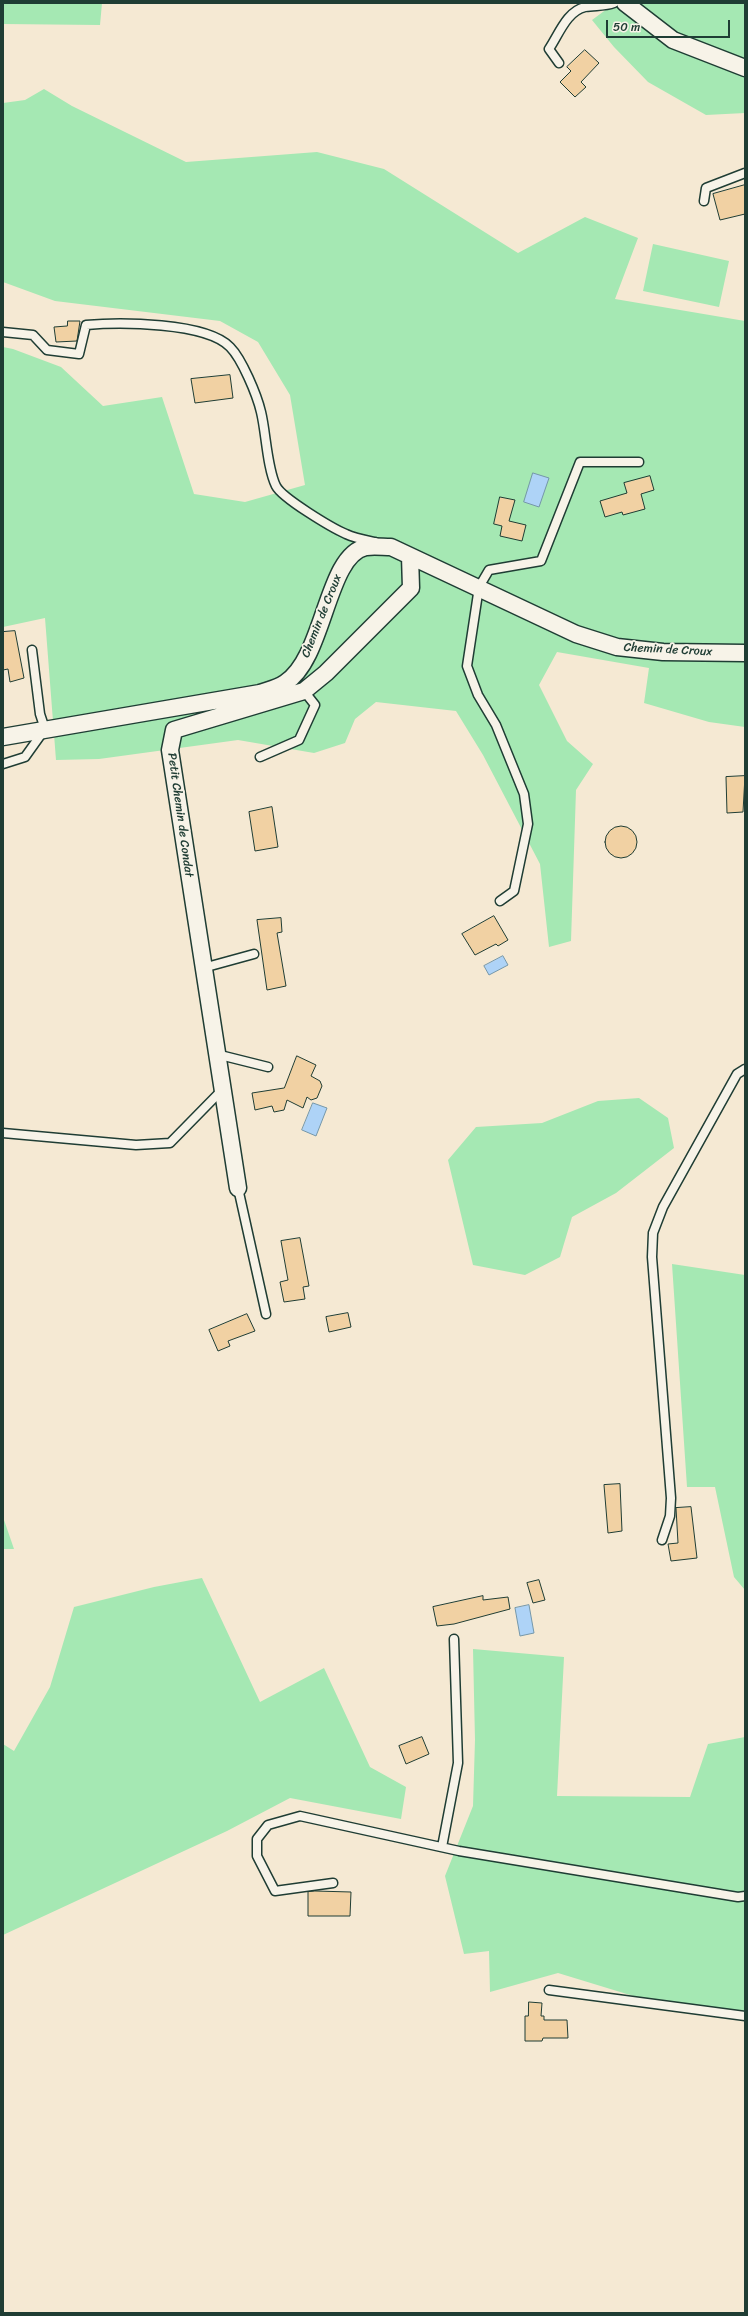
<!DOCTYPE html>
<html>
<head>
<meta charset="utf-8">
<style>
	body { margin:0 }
	#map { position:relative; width:748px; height:2316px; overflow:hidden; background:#f5e9d3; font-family:Sriracha,sans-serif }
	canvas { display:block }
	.frame { position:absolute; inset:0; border:4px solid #1f3d34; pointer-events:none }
	.scale { position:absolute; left:606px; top:20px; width:124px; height:18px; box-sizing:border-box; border:2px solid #1f3d34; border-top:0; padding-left:5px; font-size:12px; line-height:14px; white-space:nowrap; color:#1f3d34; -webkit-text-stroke:3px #f7f3e8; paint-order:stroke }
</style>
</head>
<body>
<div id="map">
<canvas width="748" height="2316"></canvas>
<div class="frame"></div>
<div class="scale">50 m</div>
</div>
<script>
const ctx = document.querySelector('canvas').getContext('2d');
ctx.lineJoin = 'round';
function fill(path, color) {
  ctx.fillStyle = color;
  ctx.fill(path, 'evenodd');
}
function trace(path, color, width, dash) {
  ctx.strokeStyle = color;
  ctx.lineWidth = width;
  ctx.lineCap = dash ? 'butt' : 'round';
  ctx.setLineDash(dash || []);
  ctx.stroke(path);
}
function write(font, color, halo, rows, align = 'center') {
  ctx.font = font + ' Sriracha,sans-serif';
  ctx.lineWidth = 3.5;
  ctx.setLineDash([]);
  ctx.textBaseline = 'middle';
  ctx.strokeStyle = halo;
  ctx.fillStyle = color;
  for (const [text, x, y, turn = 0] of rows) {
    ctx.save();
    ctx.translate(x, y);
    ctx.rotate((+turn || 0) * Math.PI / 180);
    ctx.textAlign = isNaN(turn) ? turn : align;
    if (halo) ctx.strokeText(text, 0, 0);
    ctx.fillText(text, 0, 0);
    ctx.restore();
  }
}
fill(new Path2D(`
	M3,3H102L100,25L3,24Z
	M615,3H745V113L706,115L648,82L614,47L592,20Z
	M44,89L72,106L186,162L317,152L384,169L518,253L585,217L638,238L615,299L745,321V727L709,722L644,703L649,668L557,652L539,685L567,741L593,764L576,790L571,941L549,947L540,864L483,755L456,711L376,702L355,719L345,743L314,753L238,740L99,759L56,760L45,618L3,627V347L13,349L61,367L103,406L162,397L194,494L245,502L305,485L290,395L258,342L220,321L55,301L3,282V103L25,100Z
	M653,244L729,261L719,307L643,291Z
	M639,1098L668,1118L674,1148L616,1193L572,1217L560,1257L525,1275L473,1265L448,1160L476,1127L542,1123L598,1101Z
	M672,1264L745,1275V1590L734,1577L715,1487H687Z
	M3,1517L14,1549H3Z
	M202,1578L260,1702L324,1668L370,1767L406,1787L401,1819L290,1798L227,1831L3,1935V1744L14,1751L50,1687L74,1607L154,1587Z
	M473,1649L564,1657L557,1796L690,1797L708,1744L745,1737V2020L689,2013L558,1973L490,1992L489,1951L464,1954L445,1876L473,1806L475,1740Z`), '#a5e8b3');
const water = new Path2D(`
	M533,473L549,478L539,507L524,502Z
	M503,956L508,965L489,975L484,966Z
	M313,1103L327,1108L316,1136L302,1130Z
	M529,1605L534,1633L520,1636L515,1608Z`);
fill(water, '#aed3f7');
trace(water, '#7597a9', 1);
const building = new Path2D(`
	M585,50L599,63L581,82L586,87L575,97L560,82L571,71L567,67Z
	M745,185V214L720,220L713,194Z
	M68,321H80L77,341L56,342L54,327L67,326Z
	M230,375L233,398L195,403L191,379Z
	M650,476L654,490L641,494L645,509L623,515L622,512L605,517L600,501L627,493L624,483Z
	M500,497L515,500L509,521L526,525L522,541L500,536L502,526L494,524Z
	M15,631L24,678L10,682L8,669L3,670V632Z
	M745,776L743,812L727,813L726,777Z
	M272,807L278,847L255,851L249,812Z
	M605 842a16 16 0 1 1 32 0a16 16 0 1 1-32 0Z
	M494,916L508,940L498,946L496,944L475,955L462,934Z
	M281,918L282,932L277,933L286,986L267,990L257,920Z
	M297,1056L316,1065L311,1076L320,1081L322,1086L317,1098L311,1100L307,1097L303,1108L287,1100L284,1110L274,1112L272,1106L255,1110L252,1093L284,1088Z
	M300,1238L309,1286L303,1287L305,1299L284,1302L280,1282L288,1280L281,1241Z
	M348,1313L351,1327L329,1332L326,1317Z
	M247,1314L255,1331L228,1341L230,1346L218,1351L209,1330Z
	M620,1484L622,1531L608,1533L604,1485Z
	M691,1507L697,1558L671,1561L668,1544L678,1543L676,1508Z
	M539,1580L545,1600L533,1603L527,1583Z
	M483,1596V1600L508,1597L510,1609L454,1624L437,1626L433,1607Z
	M422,1737L429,1754L406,1764L399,1746Z
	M315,1891L351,1892L350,1916H308V1892Z
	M529,2002L542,2003L541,2016H544V2020H567L568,2038H543L542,2041H525V2016H528Z`);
fill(building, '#f1d1a3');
trace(building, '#1f3d34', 1);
const service = new Path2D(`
	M559,63L549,49C559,34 567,11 585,7C595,5 604,7 614,3
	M704,201L706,188L745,173
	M3,332L33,335L47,350L79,354L86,325C119,322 206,322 230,347C242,359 257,395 261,412C266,432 267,468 276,486C282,498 332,528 346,534C354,538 365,540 375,542
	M260,757L299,740L315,705L304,691
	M3,764L25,757L45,729L40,714L32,650
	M500,901L514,891L528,824L524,794L496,725L478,695L467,666L479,587L489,570L541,561L580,462H639
	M203,968L254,954
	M216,1054L268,1067
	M3,1133L136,1145L170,1143L222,1090
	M238,1188L266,1314
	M662,1540L670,1516L671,1498L652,1257L653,1233L663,1207L737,1074L745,1069
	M442,1847L458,1763L454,1639
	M333,1883L275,1891L257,1856V1839L268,1825L300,1816L459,1851L738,1897L745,1896
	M549,1990L745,2016`);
const minor = new Path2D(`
	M625,3L673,40L745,68
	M3,737L260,693C268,690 278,688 285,683C325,658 326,555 366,547C374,546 383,547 391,547L576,634L617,647L663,652L745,653
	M238,1188L170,750L174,730L304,691L326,673L411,588L410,556`);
trace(service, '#1f3d34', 11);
trace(minor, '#1f3d34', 19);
trace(service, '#f7f3e8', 8);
trace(minor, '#f7f3e8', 16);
write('12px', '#1f3d34', '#f7f3e8', [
	["Chemin de Croux",322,616,-68],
	["Chemin de Croux",668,650,3],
	["Petit Chemin de Condat",180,815,82]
]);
</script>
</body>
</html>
